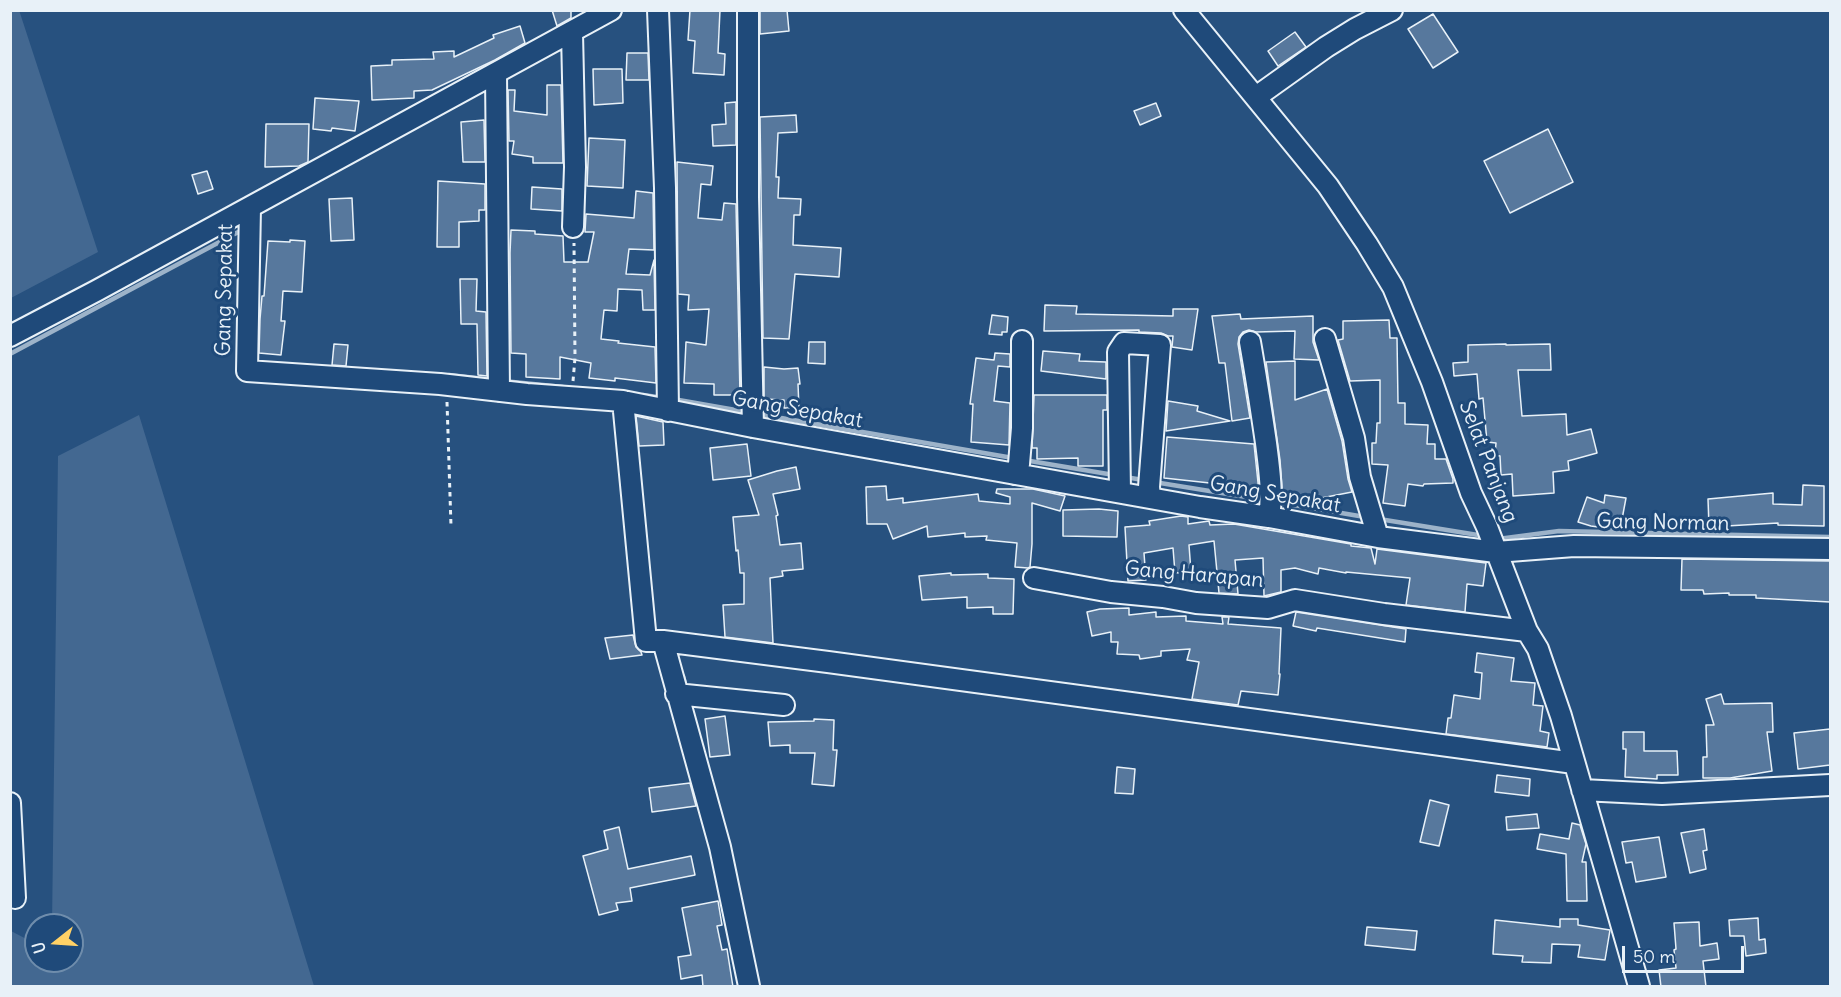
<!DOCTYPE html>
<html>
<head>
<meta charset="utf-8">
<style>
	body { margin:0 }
	#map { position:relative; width:1841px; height:997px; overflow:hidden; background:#27517f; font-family:Delius,sans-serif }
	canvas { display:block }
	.frame { position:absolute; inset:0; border:12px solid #e8f1f8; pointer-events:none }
	.north { position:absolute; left:24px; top:913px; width:60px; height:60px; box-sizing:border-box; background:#1f4a7a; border:2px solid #6f8dac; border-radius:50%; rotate:253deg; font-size:16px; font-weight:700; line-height:24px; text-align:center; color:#e8f1f8 }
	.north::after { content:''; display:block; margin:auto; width:21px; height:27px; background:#ffd166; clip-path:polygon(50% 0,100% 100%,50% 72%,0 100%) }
	.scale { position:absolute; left:1622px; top:946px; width:122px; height:27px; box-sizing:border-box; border:3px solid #e8f1f8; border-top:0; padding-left:8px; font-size:18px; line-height:21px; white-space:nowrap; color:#e8f1f8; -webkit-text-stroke:4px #1f4a7a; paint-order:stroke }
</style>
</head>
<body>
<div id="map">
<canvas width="1841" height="997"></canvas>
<div class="frame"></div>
<div class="north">U</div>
<div class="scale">50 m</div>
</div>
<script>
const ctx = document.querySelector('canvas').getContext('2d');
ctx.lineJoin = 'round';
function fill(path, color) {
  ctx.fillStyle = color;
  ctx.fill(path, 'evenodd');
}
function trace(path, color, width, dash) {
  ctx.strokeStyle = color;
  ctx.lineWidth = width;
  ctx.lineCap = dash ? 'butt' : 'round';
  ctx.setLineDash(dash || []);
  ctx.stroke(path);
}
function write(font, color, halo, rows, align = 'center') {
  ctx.font = font + ' Delius,sans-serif';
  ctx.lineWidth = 6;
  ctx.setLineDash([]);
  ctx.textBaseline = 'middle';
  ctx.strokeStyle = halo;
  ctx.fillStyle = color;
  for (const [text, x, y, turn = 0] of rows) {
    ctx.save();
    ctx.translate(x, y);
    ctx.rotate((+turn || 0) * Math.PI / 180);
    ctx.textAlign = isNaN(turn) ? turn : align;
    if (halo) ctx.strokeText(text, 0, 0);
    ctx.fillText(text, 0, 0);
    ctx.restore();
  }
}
fill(new Path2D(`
	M19,10L98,252L11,298L10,11Z
	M139,415L314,986H11V931L36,944V961H72V925H52L58,456Z`), '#436891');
trace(new Path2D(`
	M10,354L242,230V232
	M449,375L494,380
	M503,381L563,387
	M643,395L664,398
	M673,399L747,412
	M758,414L1013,458
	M1024,460L1114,475
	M1125,477L1143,480
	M1154,482L1265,500
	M1276,502L1365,517
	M1379,519L1484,536
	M1498,539L1559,531L1830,537
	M683,676L687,691`), '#9db3c9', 4.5);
const building = new Path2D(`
	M552,10H571V18L557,26Z
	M690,10H720L718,53L725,54L724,75L693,73L695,41L688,40Z
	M760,10H787L789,31L760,34Z
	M1433,14L1458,52L1433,68L1408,29Z
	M520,26L525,43L495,60L432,90L414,91V98L372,100L371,66L392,65V60L434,59L433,52L454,51V57L494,38L493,35Z
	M1295,32L1306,47L1278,66L1268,51Z
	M627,53H648L649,80H626Z
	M593,69H622L623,103L594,105Z
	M547,85H561L563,163H533V157L512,154L514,141H509L508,90H515L514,111L547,115Z
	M315,98L359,101L355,131L332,128L331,131L313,129Z
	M736,102V145L713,146L712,125L726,124L725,103Z
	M1156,103L1161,116L1140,125L1134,111Z
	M796,115L797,132L778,133L776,177H779L778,198L801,199L800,215H794L793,245L841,248L839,277L795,274L789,339L763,338L760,117Z
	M484,120L485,162H463L461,122Z
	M266,124H309L308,162L299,166L265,167Z
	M1548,129L1573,182L1510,213L1484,161Z
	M589,138L625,140L623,188L587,186Z
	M677,162L713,166L711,185L701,184L698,218L722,220L724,203L736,204L740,395H714V384L684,383L686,342L706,345L709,309L688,310L689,295L678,294Z
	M207,171L213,189L198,194L192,175Z
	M438,181L485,184V210H479V221L459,222V247H437Z
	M532,187L562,189V211L531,209Z
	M636,191L653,193L654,250L629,249L626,274L650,275L654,260L655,310H643L642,290L618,289L617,311L604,310L601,339L619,341L618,343L655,347L656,383L615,378V381L589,378L591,363L560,357V379L526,377V354L511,353L510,253L511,230L535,231V234L563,236L564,262H588L594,232H585L586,214L634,218Z
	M352,198L354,240L331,241L329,199Z
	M290,240L305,241L302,292L283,291L281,321H285L281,355L259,353L260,319L262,296H264L268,241L290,242Z
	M460,279H477L476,311L486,312L487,376L478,375L477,324H461Z
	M1045,305L1077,306L1076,314L1173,316V309H1198L1192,350L1172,347L1173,336H1168L1161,333L1139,332V330L1044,331Z
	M1240,314L1241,319L1313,316V342L1319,360L1294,359L1295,331L1256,332L1249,330L1243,332L1239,337L1238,344L1250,418L1232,421L1225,363H1219L1212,316Z
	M992,315L1008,317L1007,332H1002V335L989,334Z
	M1389,320L1390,338H1397L1398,403H1405V424L1428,425L1427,444H1435V459H1446L1453,479V483L1424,484L1423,486L1408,484L1405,506L1383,503L1388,465L1372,464V443H1376L1377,423H1380V380L1350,381L1338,340L1343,339V321Z
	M809,342H825V364L808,363Z
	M334,344L348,345L346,366L332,365Z
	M1506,344V345L1550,344L1551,370H1518L1522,416L1566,414L1567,435L1591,429L1597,453L1568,461L1569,470L1553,472L1554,493L1513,496L1512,474L1501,475L1500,456L1495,455L1496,443L1487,442L1483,398L1479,399L1477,374L1454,376L1453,363L1468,362V345Z
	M1043,351L1080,354L1079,361L1106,362V379L1041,371Z
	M995,353L1010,354V367L998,366L994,401L1010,403L1009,445L971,442L973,404H970L976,358L994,360Z
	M1295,361V400L1327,389L1342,441L1348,479L1352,492L1311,500L1283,501L1280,460L1266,362Z
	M764,367L784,369L798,368L800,384H798L799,408H784V400L764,399Z
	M1034,395H1107V410H1103V466H1078V458L1037,459V448H1032Z
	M1168,401L1198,406L1197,411L1230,421L1166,431Z
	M636,416L663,422L664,445L639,446Z
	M1167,437L1254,444L1259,492H1249V488H1219V484L1164,478Z
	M747,444L751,476L713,480L710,448Z
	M796,467L800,489L773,494L778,515L776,516L780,545L801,543L803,569L782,571L783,576L770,578L773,643L725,637L723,605L744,604V573H740L738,550L736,551L733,517L759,515L748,480L777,471Z
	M1803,485L1824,486V526L1778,525V523L1709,527L1708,499L1773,493V504L1802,505Z
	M886,486L887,500L903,498V503L978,494L979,501L1010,504V497L996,493L997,489H1033L1065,496L1060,511L1032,503V544L1030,567L1028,568L1015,567L1017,543L986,540L987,536L965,537V533L928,537L927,526L893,539L887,524H867L866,487Z
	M1605,495L1626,498L1620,530L1591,526L1578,522L1587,497L1604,503Z
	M1099,509L1118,511L1117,537L1063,536V510Z
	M1181,516L1188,517V524L1209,521L1210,525L1234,524L1351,544V546L1371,548L1375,564L1377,549L1486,563L1483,586L1467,584L1465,612L1406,605L1410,578L1346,572V573L1319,568L1318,574L1295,568L1281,570V592L1264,596L1263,558L1235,560L1238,594L1219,593L1214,541L1189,545L1191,572L1175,573L1173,548L1144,553L1146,580L1128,581L1125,527L1150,525L1149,521Z
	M1682,559L1830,561V602L1756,598V595H1729V593L1704,594L1703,590H1681Z
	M951,573V575L988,574V578L1014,579L1013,614H993V607L967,608V597L922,600L919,576Z
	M1129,608V615L1156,612V617L1186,616V621L1223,624L1222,617H1229L1228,624L1281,628L1279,674H1280L1278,695L1241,691L1238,705L1192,699L1199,662L1187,660L1190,649L1161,651V656L1140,659L1139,655L1117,654L1118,642H1111V632L1092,636L1087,612L1100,609Z
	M1296,612L1406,629L1405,642L1317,628L1316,631L1293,626Z
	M633,635L636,647L641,652L642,655L610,659L605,638Z
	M1477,653L1514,658L1511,681L1535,683L1533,705L1543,706L1540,731L1549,733L1547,747L1446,734L1448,718H1451L1454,695L1480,699L1482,673L1475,672Z
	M1721,694L1724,704L1772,703L1773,732H1767L1772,771L1730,778H1703V757H1707L1706,725H1714L1706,699Z
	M725,716L730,755L710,757L705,719Z
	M814,719L834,720L833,750H837L834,786L812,784L815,753H790V745L770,746L768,722L814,721Z
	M1830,729V765L1798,769L1794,733Z
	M1623,732H1644V751H1677L1678,775H1657V779L1625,777L1626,749H1623Z
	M1117,767L1135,769L1133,794L1115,793Z
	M1497,775L1530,779L1529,796L1495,792Z
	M690,783L696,806L652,812L649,788Z
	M1430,800L1449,805L1439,846L1420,842Z
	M1537,814L1539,828L1507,830L1506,817Z
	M1572,823L1580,825L1586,844L1582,862H1586L1587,901H1567L1566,854L1537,849L1540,834L1569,839Z
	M619,827L628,869L691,856L695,875L630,888L632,901L616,903L618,910L599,915L583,856L608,849L604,831Z
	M1704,829L1707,850L1703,851L1706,869L1690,873L1681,833Z
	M1659,837L1666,877L1636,882L1632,862L1626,863L1622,842Z
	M718,901L722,925L717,926L722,950L727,949L733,987H703L702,975L681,979L678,957L691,955L682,908Z
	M1758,918L1759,940L1765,939L1766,953L1746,956L1744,936H1730L1729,920Z
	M1560,919H1578V925L1610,930L1605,960L1578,957L1580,945L1552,944L1551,963L1522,962L1523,956L1493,954L1495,920L1560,927Z
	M1699,922L1700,946L1717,943L1719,959L1703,961L1706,987H1661L1659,970L1676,968L1674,950L1676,949L1674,923Z
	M1367,927L1417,931L1415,950L1365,945Z`);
fill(building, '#57789d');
trace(building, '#e8f1f8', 1.5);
const minor = new Path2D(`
	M658,10L665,188L668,411
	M748,10V197L753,427
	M1184,10L1328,186L1367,244L1393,287L1432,382L1471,493L1487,527L1527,631L1538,649L1561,716L1639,986
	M572,33L575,167L573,227
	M496,74L499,391
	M1256,97L1326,47L1355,29L1392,10
	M250,207L247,371L440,384L527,394L623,401L753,427L1200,507L1269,517L1378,537L1496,552L1574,546L1830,549
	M10,336L96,291L611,10
	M1325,339L1354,438L1360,477L1378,537
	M1250,342C1256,376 1261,409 1266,443C1269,467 1273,493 1269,517
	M623,401L646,641H663
	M1015,474L1019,464L1022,428V341
	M1120,492L1118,352L1124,343L1160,345L1149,487L1150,497
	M1034,578L1111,592L1163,597L1196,603L1268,608L1295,600L1384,614L1527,631
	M676,694L784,705
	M1582,790L1662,794L1830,785
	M10,803L15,898
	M749,986L720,847L663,641L828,662L1574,763`);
trace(minor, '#e8f1f8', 24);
trace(new Path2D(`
	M573,381L575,358L574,243
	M447,402L451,526`), '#e8f1f8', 3, [4.5, 4.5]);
trace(minor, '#1f4a7a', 20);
write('21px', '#e8f1f8', '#1f4a7a', [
	["Gang Sepakat",225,290,-89],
	["Gang Sepakat",797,410,10],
	["Selat Panjang",1488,462,69],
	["Gang Sepakat",1275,495,10],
	["Gang Norman",1663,523,1],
	["Gang Harapan",1194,575,5]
]);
</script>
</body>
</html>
